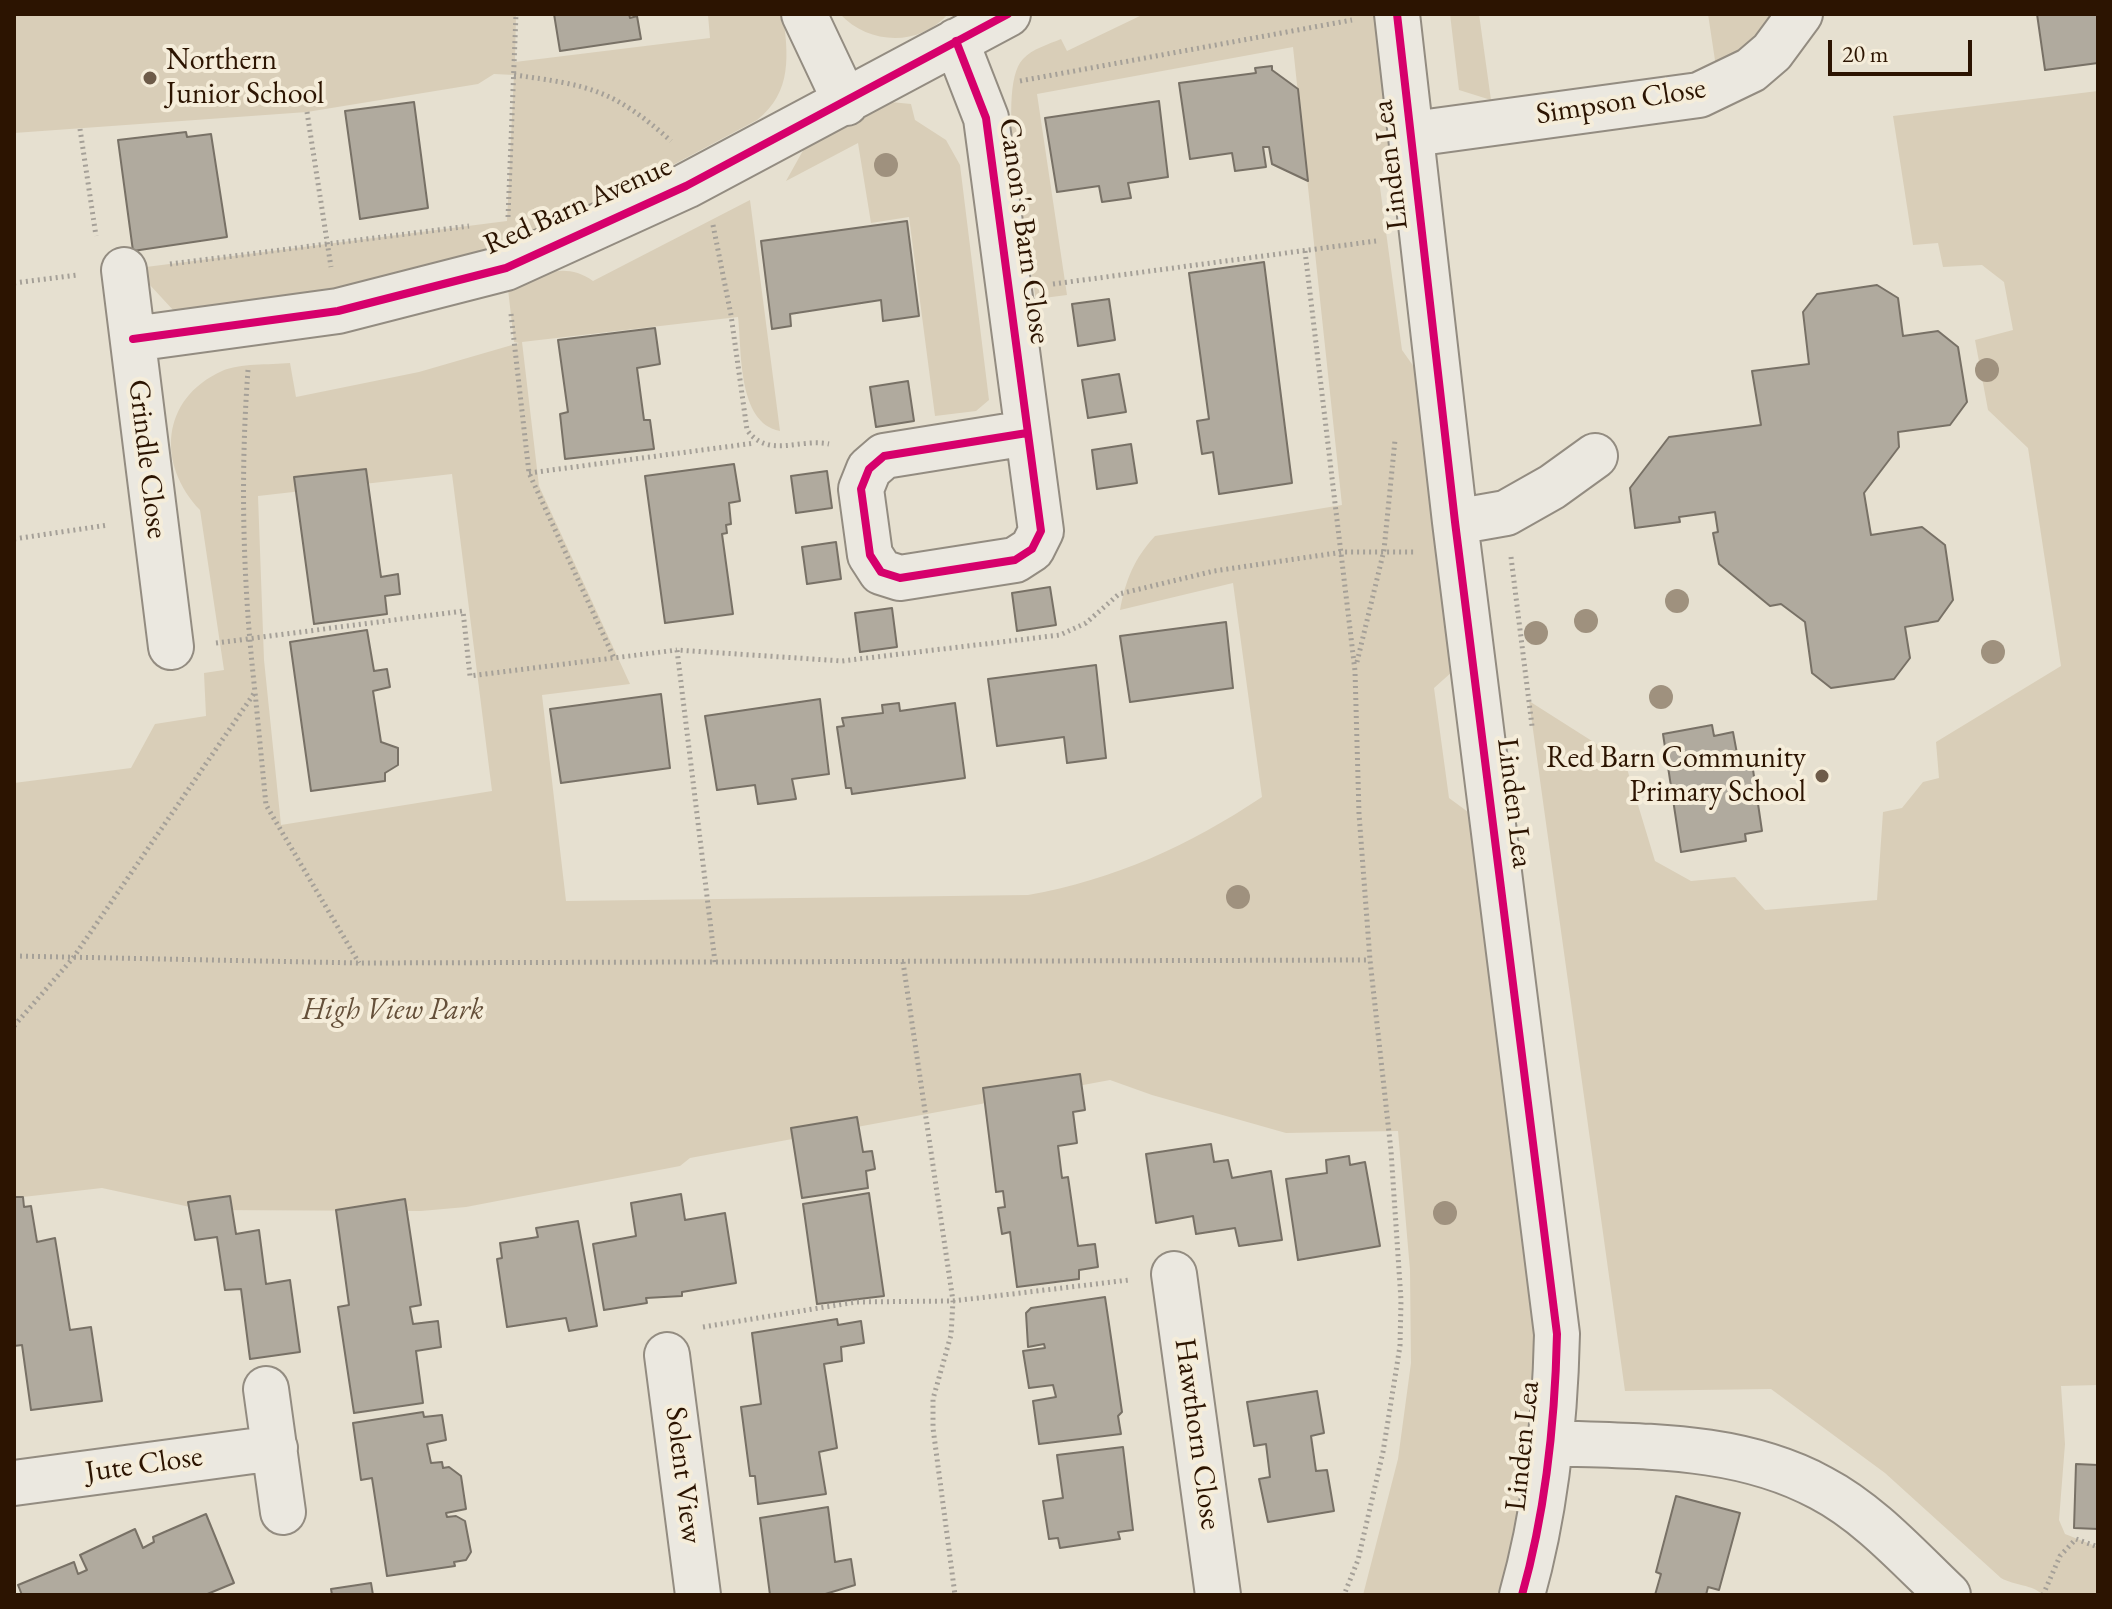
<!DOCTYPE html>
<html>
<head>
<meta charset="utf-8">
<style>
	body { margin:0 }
	#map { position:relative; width:2112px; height:1609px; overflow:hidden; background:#e6e0d0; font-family:"EB Garamond",serif }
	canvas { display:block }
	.frame { position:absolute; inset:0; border:16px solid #2c1401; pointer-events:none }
	.scale { position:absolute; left:1828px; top:40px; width:144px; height:36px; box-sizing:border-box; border:4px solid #2c1401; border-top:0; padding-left:10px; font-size:24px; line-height:28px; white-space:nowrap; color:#2c1401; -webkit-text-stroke:6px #f5edda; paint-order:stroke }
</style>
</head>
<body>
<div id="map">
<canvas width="2112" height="1609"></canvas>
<div class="frame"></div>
<div class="scale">20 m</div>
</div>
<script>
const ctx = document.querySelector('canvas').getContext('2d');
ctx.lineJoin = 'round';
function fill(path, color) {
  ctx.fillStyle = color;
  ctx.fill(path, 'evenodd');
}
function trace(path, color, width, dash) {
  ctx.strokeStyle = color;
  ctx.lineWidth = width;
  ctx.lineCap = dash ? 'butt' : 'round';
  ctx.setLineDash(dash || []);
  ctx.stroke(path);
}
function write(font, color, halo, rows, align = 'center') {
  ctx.font = font + ' "EB Garamond",serif';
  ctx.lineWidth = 8;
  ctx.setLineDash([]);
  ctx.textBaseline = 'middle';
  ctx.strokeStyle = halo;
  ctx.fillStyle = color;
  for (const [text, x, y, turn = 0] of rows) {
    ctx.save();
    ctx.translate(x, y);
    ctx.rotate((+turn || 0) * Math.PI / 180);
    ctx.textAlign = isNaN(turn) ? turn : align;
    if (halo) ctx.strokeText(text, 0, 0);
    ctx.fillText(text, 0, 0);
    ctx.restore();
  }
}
fill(new Path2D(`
	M14,14H516L515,62L710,38L708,15L783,14C788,54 793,92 757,120L585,212L506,246L364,287L174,311L149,284L146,267L507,221L514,75L494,74L478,84L307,112L14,133Z
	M840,14H948C919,47 869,45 840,14Z
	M1144,14H1375L1394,146L1379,180L1402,350L1426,384L1462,663L1434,688L1449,798L1483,823L1544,1357L1511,1595H1363L1398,1459L1411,1363L1410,1270L1398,1131L1286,1133L1152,1095L1110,1080L690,1158L680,1166L466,1207L421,1211L204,1210L102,1188L14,1198V783L131,768L155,724L206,716L204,673L224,670L200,510C157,465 160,399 222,371C240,363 269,365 290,363L296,397L419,372L519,343L514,342L508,289C538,276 563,260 593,281L750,200L780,431C737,423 742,350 738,317L522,342L539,486L630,684L542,695L566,901L1028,895C1114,880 1190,845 1262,797L1233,583L1120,610C1126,579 1134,559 1155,536L1342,505L1293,47L1037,94L1067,295L1036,299C1029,254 993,90 1023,59C1032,49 1049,44 1061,39L1067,51ZM452,474L492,791L281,825L264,660L258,496Z
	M1450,14H1479L1491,100L1459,90Z
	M1708,14H1779L1766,32L1716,67Z
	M2098,91V1385L2061,1386L2065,1444L2059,1520L2065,1534L2098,1547V1595H2043C2032,1584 2015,1586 2001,1578L1885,1473L1771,1389L1625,1391L1529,701L1625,762L1655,861L1691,881L1735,877L1765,910L1877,900L1883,812L1902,808L1923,782L1939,778L1936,742L2061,666L2028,448L1988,410L1975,340L2013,330L2004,282L1982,265L1943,267L1938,243L1913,245L1893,116Z
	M891,102L911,104L915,120L946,140L960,165L989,400L976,411L935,416L909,217L871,223L858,143L786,181L810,138Z`), '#d9ceb8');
const building = new Path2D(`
	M554,14H629L630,18L637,16L641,39L560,51Z
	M2037,14H2098V63L2045,70Z
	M1272,66V70L1298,89L1308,181L1272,164L1269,147H1263L1266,167L1235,171L1232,153L1190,159L1179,83L1256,73L1255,68Z
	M1159,101L1168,177L1128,183L1131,198L1102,202L1099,186L1057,192L1045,118Z
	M414,102L428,208L360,219L345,111Z
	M186,132L187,137L211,134L227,237L133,251L118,140Z
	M907,221L919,316L883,321L881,300L790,314L791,326L772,329L761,241Z
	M1264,262L1292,483L1219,494L1213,452L1202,454L1197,421L1209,419L1189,273Z
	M1877,285L1898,298L1903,336L1938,331L1958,347L1967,402L1950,425L1898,432L1899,447L1864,493L1871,535L1922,527L1945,545L1953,600L1938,621L1905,627L1910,658L1894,679L1831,688L1812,673L1805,622L1781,604L1770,606L1719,564L1713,533L1718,532L1715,512L1679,517L1680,522L1635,528L1630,488L1669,437L1761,425L1752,371L1809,364L1803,312L1817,294Z
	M1109,299L1115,340L1078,346L1072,304Z
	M655,328L660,364L637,368L644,420H650L654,449L565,459L560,414L568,412L558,340Z
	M1119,374L1126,412L1088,418L1082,380Z
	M908,381L914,421L876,427L870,387Z
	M1131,444L1137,483L1097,489L1092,450Z
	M734,464L740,501L729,503L731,524L726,525L727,533L722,534L733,614L665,623L645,476Z
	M366,469L381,577L398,574L400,594L385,596L387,614L314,624L294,477Z
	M827,471L832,508L796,513L791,476Z
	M836,542L841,579L807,584L802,547Z
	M1050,587L1056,625L1017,631L1012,593Z
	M892,608L897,647L860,652L855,613Z
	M1226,622L1233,688L1130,702L1120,636Z
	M367,630L374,671L387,669L390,687L373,691L381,742L398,748V765L385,773V781L311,791L290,642Z
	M1096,665L1106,758L1067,763L1064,737L997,746L988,679Z
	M661,694L670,768L561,783L550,709Z
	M820,699L829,774L792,779L796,799L758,804L755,785L717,790L705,716Z
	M899,703L900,711L955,703L965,778L852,794L851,788H846L837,727L844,726L842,718L883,713L882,705Z
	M1712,725L1714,736L1733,732L1738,759L1751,756L1762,831L1745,834L1746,841L1681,852L1663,734Z
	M1080,1074L1085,1110L1073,1112L1077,1143L1058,1146L1062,1178L1068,1177L1078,1246L1095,1244L1098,1267L1079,1270V1279L1017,1287L1010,1232L1002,1234L998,1208L1005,1207L1003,1191L996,1192L983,1088Z
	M857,1117L863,1152L872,1151L875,1169L866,1171L868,1188L802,1198L791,1128Z
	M1211,1144L1214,1162L1228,1160L1232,1178L1271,1171L1282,1240L1239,1246L1235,1228L1196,1234L1193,1216L1156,1223L1146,1154Z
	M1349,1156L1350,1165L1365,1162L1380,1246L1298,1260L1286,1179L1327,1173L1326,1160Z
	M869,1193L884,1296L817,1304L803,1204Z
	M681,1194L685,1220L725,1213L736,1283L682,1292V1296L646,1298L647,1303L604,1310L593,1244L636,1236L631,1203Z
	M230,1196L236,1234L259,1230L266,1284L290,1280L300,1352L250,1359L241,1289L225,1290L217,1237L195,1240L188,1202Z
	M14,1197H23L24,1207L31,1206L37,1242L55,1238L70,1330L91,1327L102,1401L31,1410L22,1345L14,1346Z
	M405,1199L421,1305L410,1307L413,1324L438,1321L441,1347L416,1351L423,1403L354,1413L338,1307L349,1305L336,1210Z
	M578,1221L597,1326L569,1331L566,1318L507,1327L497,1259L502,1258L500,1243L538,1237L536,1228Z
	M1105,1297L1122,1412L1118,1416L1121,1434L1039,1444L1033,1401L1056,1397L1053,1385L1029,1388L1023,1351L1045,1348L1044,1344L1028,1347L1026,1313L1031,1308Z
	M837,1319L838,1325L861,1321L864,1343L841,1347L842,1361L824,1364L837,1448L819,1452L826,1494L758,1504L755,1476H750L741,1407L761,1404L752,1333Z
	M1317,1391L1324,1433L1311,1436L1316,1471L1327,1470L1334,1511L1268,1522L1259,1479L1270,1477L1266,1444L1254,1446L1247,1402Z
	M423,1412L424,1417L442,1415L446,1440L427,1444L431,1463L442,1462L443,1468L449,1467L461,1476L466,1509L446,1513L447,1517L456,1516L465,1521L471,1552L466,1560L454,1562L455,1566L387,1576L372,1478L361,1480L353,1423Z
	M1123,1447L1133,1530L1118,1532L1120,1539L1060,1548L1058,1538L1049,1539L1043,1501L1063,1498L1057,1455Z
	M2076,1464L2098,1465V1529L2074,1528Z
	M1676,1496L1740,1513L1719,1590L1708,1587L1706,1595H1655L1661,1574L1656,1572Z
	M828,1507L835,1562L851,1559L855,1585L822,1595H770L760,1518Z
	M206,1514L234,1583L205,1595H22L18,1585L74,1562L78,1574L87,1570L80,1555L135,1529L143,1548L154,1542L153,1537Z
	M371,1583L373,1595H332L331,1589Z`);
fill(building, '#b0aa9e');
trace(building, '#787166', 2);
const minor = new Path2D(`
	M804,14L846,103
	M1397,14L1455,522L1557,1334C1555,1423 1546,1510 1522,1595
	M956,41L986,118L1041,531L1032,549L1015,560L900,578L881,572L870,555L861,489L869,469L884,456L1027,433
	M1413,134L1699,95L1751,70L1772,52L1800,14
	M124,270L171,647
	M133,339L338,311L506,268L686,186L1008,14
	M1455,522L1506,513L1552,487L1595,456
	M1174,1274L1218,1595
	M667,1355L698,1595
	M266,1389L283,1512
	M1551,1443C1643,1447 1738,1443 1821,1488C1869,1513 1909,1558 1948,1595
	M14,1483L275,1448`);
trace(minor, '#938c81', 48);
trace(new Path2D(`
	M514,75C589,85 614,90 671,141
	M1020,81L1352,20
	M307,112L331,267
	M80,129L96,236
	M508,217L516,14
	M713,225L731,315L747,430C768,459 799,438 829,444
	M1305,251L1355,671L1359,814L1370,960L1391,1151L1401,1300L1400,1346L1383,1452L1358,1560L1344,1595
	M170,264L469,226
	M14,283L77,275
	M1053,284L1376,241
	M511,314L529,473L614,658
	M248,370C240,477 243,586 255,692
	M529,473L755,443
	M14,539L108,525
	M1511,557L1532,726
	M216,643L463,611L470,676L677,650
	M1357,662L1384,550L1395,440
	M14,956L359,963L1370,960
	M715,962L677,650L842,661L1060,635L1086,623L1119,594L1214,571L1343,552H1414
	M903,962L953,1301L951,1335L933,1399V1428L955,1595
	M14,1026L73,958L255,692L266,805L359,963
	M703,1327L856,1302L953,1301L1129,1280
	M2043,1595L2060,1556L2076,1539L2098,1547`), '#a5a098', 5, [2, 4]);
trace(minor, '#ebe8e0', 44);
trace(new Path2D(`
	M1397,14L1455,522L1557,1334C1555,1423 1546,1510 1522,1595
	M956,41L986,118L1041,531L1032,549L1015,560L900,578L881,572L870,555L861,489L869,469L884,456L1027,433
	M133,339L338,311L506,268L686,186L1008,14`), '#d6006c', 8);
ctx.fillStyle = '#9f917e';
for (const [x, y] of [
	[886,165],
	[1987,370],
	[1677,601],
	[1586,621],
	[1536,633],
	[1993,652],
	[1661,697],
	[1238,897],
	[1445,1213]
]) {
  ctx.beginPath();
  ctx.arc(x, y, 12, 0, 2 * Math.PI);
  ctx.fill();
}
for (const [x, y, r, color] of [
	[150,78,8,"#6d5b49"],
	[1822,776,8,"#6d5b49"]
]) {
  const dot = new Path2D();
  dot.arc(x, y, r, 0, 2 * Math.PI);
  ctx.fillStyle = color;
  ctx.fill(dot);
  trace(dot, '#f5edda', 3);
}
write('30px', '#2c1401', '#f5edda', [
	["Northern",166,61],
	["Junior School",166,95],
	["Red Barn Community",1806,759,"right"],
	["Primary School",1806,793,"right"]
], 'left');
write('30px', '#2c1401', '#f5edda', [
	["Simpson Close",1621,102,-9],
	["Linden Lea",1391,165,-97],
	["Red Barn Avenue",578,206,-24],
	["Canon's Barn Close",1024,231,82],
	["Grindle Close",147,459,83],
	["Linden Lea",1514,803,83],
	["Hawthorn Close",1197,1434,82],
	["Linden Lea",1523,1446,-84],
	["Jute Close",144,1465,-8],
	["Solent View",683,1475,83]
]);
write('italic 30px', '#65503a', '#f5edda', [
	["High View Park",393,1011]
]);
</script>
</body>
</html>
